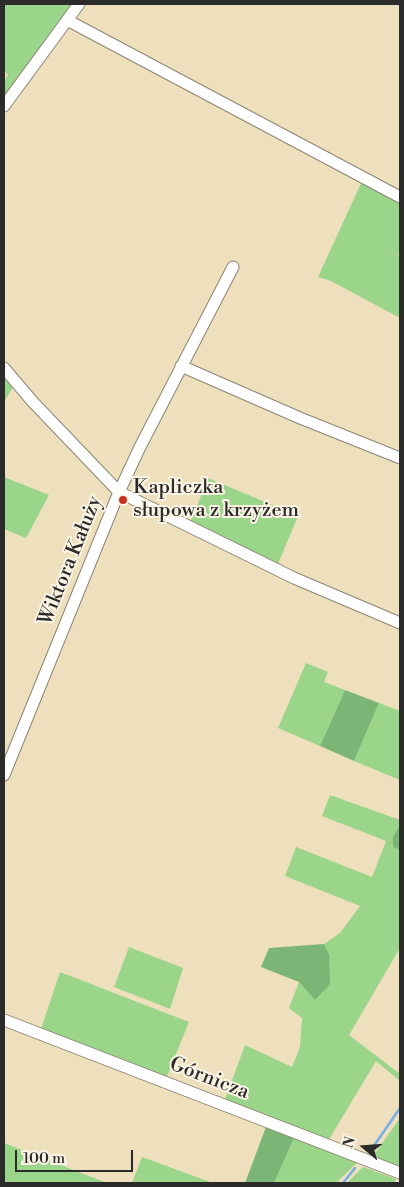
<!DOCTYPE html>
<html>
<head>
<meta charset="utf-8">
<style>
	body { margin:0 }
	#map { position:relative; width:404px; height:1187px; overflow:hidden; background:#eedfbd; font-family:"Libre Bodoni",serif }
	canvas { display:block }
	.frame { position:absolute; inset:0; border:5px solid #2b2b2b; pointer-events:none }
	.north { position:absolute; left:339px; top:1122px; width:50px; height:50px; -webkit-text-stroke:4px #fcf5e5; paint-order:stroke; rotate:288deg; font-size:14px; font-weight:700; line-height:20px; text-align:center; color:#2b2b2b }
	.north::after { content:''; display:block; margin:auto; width:18px; height:22px; background:#2b2b2b; clip-path:polygon(50% 0,100% 100%,50% 72%,0 100%) }
	.scale { position:absolute; left:15px; top:1150px; width:118px; height:22px; box-sizing:border-box; border:2px solid #2b2b2b; border-top:0; padding-left:6px; font-size:15px; line-height:18px; white-space:nowrap; color:#2b2b2b; -webkit-text-stroke:4px #fcf5e5; paint-order:stroke }
</style>
</head>
<body>
<div id="map">
<canvas width="404" height="1187"></canvas>
<div class="frame"></div>
<div class="north">N</div>
<div class="scale">100 m</div>
</div>
<script>
const ctx = document.querySelector('canvas').getContext('2d');
ctx.lineJoin = 'round';
function fill(path, color) {
  ctx.fillStyle = color;
  ctx.fill(path, 'evenodd');
}
function trace(path, color, width, dash) {
  ctx.strokeStyle = color;
  ctx.lineWidth = width;
  ctx.lineCap = dash ? 'butt' : 'round';
  ctx.setLineDash(dash || []);
  ctx.stroke(path);
}
function write(font, color, halo, rows, align = 'center') {
  ctx.font = font + ' "Libre Bodoni",serif';
  ctx.lineWidth = 4;
  ctx.setLineDash([]);
  ctx.textBaseline = 'middle';
  ctx.strokeStyle = halo;
  ctx.fillStyle = color;
  for (const [text, x, y, turn = 0] of rows) {
    ctx.save();
    ctx.translate(x, y);
    ctx.rotate((+turn || 0) * Math.PI / 180);
    ctx.textAlign = isNaN(turn) ? turn : align;
    if (halo) ctx.strokeText(text, 0, 0);
    ctx.fillText(text, 0, 0);
    ctx.restore();
  }
}
fill(new Path2D(`
	M4,4H72L4,100V81L8,75L4,70Z
	M363,179L400,200V251L398,255L400,257V318L331,281L318,277Z
	M4,372L15,384L4,402Z
	M4,477L49,495L26,538L4,529Z
	M208,478L298,516L278,564L188,521L192,519Z
	M306,663L328,672L324,682L345,690L320,746L278,728Z
	M379,703L400,711V780L354,761Z
	M330,795L400,820C400,830 393,833 393,847L400,850V948L349,1035L400,1074V1081L376,1061L328,1141L224,1102L245,1045L292,1067L300,1047L302,1018L289,1008L299,982L315,1000L329,954L324,944L340,933L360,906L285,876L296,847L372,877L386,841L322,816Z
	M129,947L183,968L170,1009L114,987Z
	M60,972L189,1022L166,1079L41,1029Z
	M400,1118V1170L371,1159Z
	M294,1138L358,1162L336,1183H274Z
	M4,1143L107,1183H4Z
	M142,1157L213,1183H132Z
	M363,1167L396,1179L394,1183H347Z`), '#9ad58a');
fill(new Path2D(`
	M345,690L379,703L354,761L320,746Z
	M400,825V850L393,847V837Z
	M324,944L329,954L330,984L315,1000L299,982L261,967L269,948Z
	M266,1127L294,1138L274,1183H245Z`), '#7bb676');
trace(new Path2D(`
	M371,1150L400,1108
	M343,1183L355,1168`), '#77aee6', 2.5);
const minor = new Path2D(`
	M67,20L400,197
	M4,106L79,4
	M181,366L300,418L400,458
	M4,368L32,401L119,492L294,578L400,623
	M4,775L119,492L140,447L233,267
	M4,1020L400,1173`);
trace(minor, '#8c8574', 13);
trace(minor, '#fff', 11);
for (const [x, y, r, color] of [
	[123,500,5,"#c8321e"]
]) {
  const dot = new Path2D();
  dot.arc(x, y, r, 0, 2 * Math.PI);
  ctx.fillStyle = color;
  ctx.fill(dot);
  trace(dot, '#fcf5e5', 2);
}
write('20px', '#2b2b2b', '#fcf5e5', [
	["Kapliczka",133,488],
	["słupowa z krzyżem",133,511]
], 'left');
write('20px', '#2b2b2b', '#fcf5e5', [
	["Wiktora Kałuży",71,561,-68],
	["Górnicza",209,1079,21]
]);
</script>
</body>
</html>
